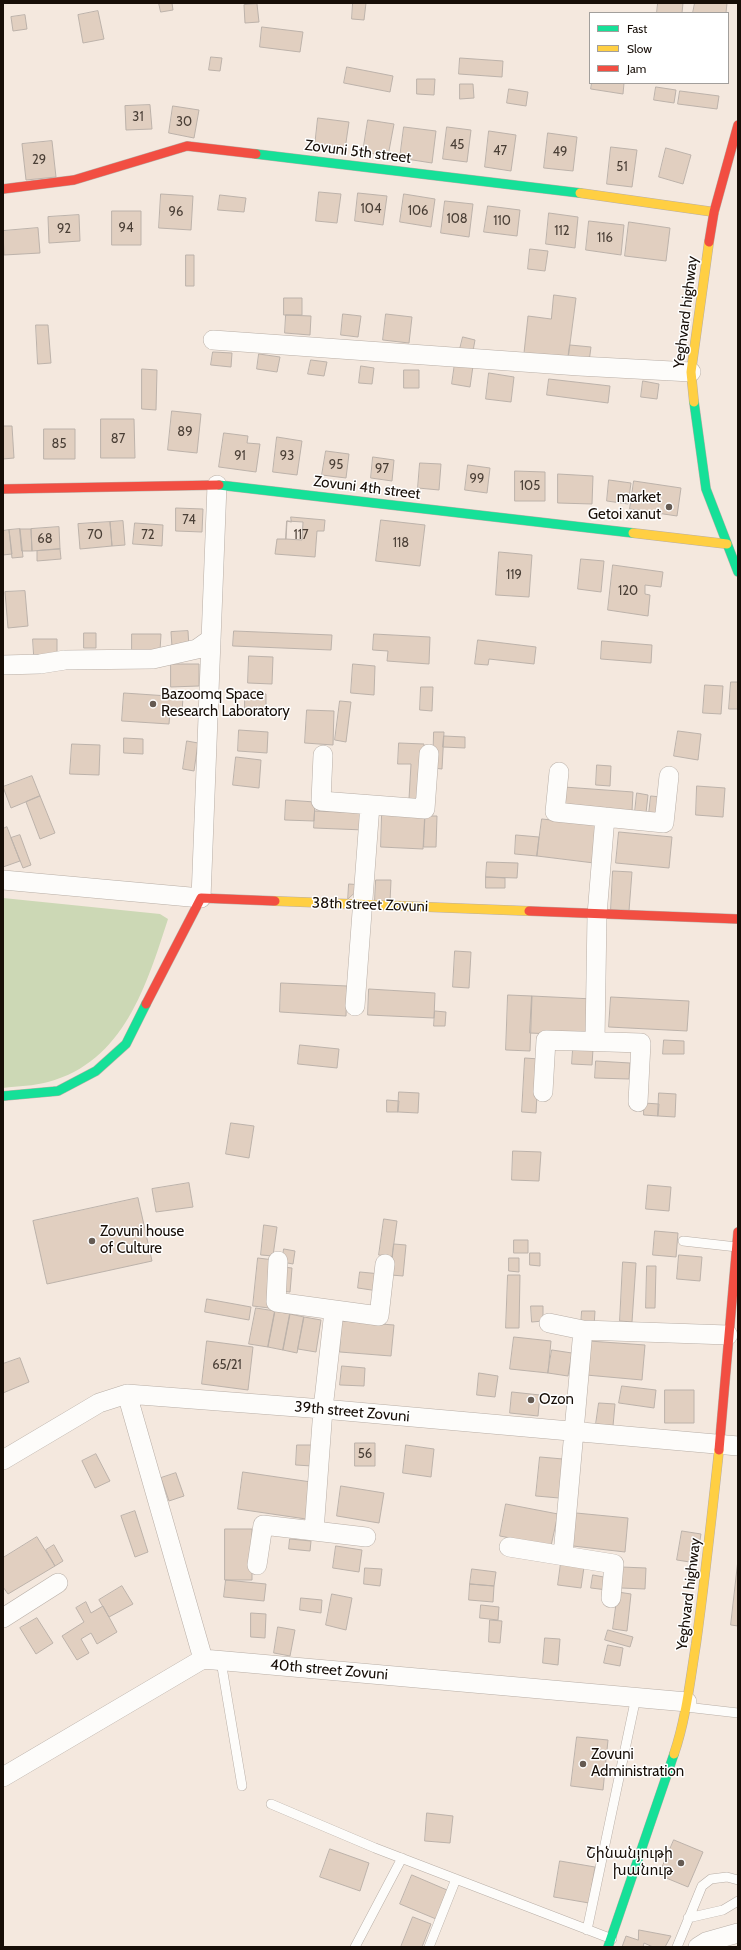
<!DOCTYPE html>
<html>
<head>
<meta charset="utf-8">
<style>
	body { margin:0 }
	#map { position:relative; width:741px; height:1950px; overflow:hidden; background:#f4e8de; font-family:Cabin,sans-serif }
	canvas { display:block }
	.frame { position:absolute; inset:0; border:4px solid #170e07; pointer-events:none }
	.legend { position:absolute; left:589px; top:12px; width:140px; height:72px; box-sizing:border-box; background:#fff; border:1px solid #a29f9c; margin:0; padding:5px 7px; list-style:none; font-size:12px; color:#170e07 }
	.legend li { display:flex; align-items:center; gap:8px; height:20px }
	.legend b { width:20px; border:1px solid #a29f9c }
</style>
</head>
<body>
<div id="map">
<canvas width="741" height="1950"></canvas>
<div class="frame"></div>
<ul class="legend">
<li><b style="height:5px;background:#16e098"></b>Fast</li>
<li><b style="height:5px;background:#ffcf43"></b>Slow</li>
<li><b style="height:5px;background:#f24e42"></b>Jam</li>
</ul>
</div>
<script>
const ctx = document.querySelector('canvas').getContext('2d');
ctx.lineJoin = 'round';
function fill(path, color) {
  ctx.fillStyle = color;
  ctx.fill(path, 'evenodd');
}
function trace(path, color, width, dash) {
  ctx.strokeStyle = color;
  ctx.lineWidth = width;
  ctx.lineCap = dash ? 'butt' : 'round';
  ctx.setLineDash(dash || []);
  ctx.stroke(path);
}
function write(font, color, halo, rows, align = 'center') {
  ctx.font = font + ' Cabin,"Noto Sans Armenian",sans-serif';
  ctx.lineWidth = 3;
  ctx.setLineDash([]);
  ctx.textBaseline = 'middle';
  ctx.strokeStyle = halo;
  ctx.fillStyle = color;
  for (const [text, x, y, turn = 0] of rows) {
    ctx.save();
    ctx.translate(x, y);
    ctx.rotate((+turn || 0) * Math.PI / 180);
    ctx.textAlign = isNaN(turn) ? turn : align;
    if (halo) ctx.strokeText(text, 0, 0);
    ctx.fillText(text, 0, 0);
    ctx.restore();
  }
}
fill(new Path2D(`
	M3,898L160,914L168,919C147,984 124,1062 48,1082C34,1086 18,1086 3,1088Z`), '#ccd8b5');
const building = new Path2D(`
	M159,3H172L173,10L161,12Z
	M353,3H366L364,20L352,19Z
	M658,3H683L682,13H657Z
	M695,3H727L726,13H693Z
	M257,4L259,22L245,23L244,5Z
	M98,11L104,39L83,43L78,15Z
	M25,15L27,29L13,31L11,17Z
	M262,27L303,32L300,52L260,47Z
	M211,57L222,58L220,71L209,70Z
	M460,58L503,61L502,77L459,74Z
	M347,67L393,76L390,92L344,83Z
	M417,79H435L434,95L417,94Z
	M592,83H624L623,94L591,89Z
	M460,84H473L474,98L460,99Z
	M656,87L676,90L674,103L654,100Z
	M509,89L528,92L526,106L507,103Z
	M680,91L719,96L717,109L678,104Z
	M150,105L152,129L126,130L125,106Z
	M173,106L199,110L194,138L169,133Z
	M318,118L349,122L345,149L315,146Z
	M368,120L394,124L388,156L363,152Z
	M404,127L436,131L432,163L400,158Z
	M447,127L471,130L467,162L443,159Z
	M489,131L516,135L511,171L485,167Z
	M548,133L577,137L573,171L544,168Z
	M52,141L56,177L26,180L22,144Z
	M611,147L637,150L632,187L607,184Z
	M666,148L691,155L683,184L659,177Z
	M319,192L341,194L337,223L316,221Z
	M358,193L387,196L383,225L355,221Z
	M161,194L193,196L191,230L159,228Z
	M404,194L435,199L431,227L400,222Z
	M220,195L246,198L244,212L218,210Z
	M445,201L473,204L469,237L441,233Z
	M488,206L520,210L517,236L484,232Z
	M112,211H141V245H112Z
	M549,213L578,217L575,248L546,244Z
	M79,215L80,241L49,243L48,217Z
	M589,221L624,225L621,255L586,250Z
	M629,222L670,228L666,261L625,256Z
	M38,228L40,253L4,255L3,231Z
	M530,249L548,251L545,271L528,269Z
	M186,255H194V286H186Z
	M554,295L576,298L568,359L524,353L528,316L551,319Z
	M284,298H302V315H284Z
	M343,314L361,316L358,337L341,335Z
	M386,314L412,317L409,343L383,340Z
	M286,315L311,316L310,335L285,333Z
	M36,325H48L51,363L38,364Z
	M463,337L475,340L473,351L460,349Z
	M570,345L591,347L589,362L568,359Z
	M213,352L232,353L231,367L211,365Z
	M259,354L280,357L277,372L257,369Z
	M311,360L327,362L324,376L308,374Z
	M455,363L473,366L470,387L452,384Z
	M361,366L374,368L372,384L359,383Z
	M142,369L157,370L156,410L142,409Z
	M404,370H419V388H404Z
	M489,373L514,377L511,402L486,399Z
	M549,379L610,386L608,403L547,395Z
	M643,381L659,384L657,399L641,397Z
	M172,411L201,414L197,453L168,450Z
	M101,419H134L135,458H101Z
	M3,426H12L14,458L3,459Z
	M44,429H75V459H44Z
	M224,433L248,436L247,443L260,444L256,472L219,467Z
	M277,437L302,441L297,475L273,472Z
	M326,451L349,454L346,478L322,475Z
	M373,457L394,460L392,481L371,478Z
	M420,463L441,464L439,490L418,488Z
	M468,465L490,468L487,493L465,490Z
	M515,471L545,472V501H515Z
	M558,474L593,476L592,504L558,503Z
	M609,480L631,483L628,504L607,501Z
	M634,481L681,488L677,516L630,509Z
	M176,508L203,509L202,532L176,531Z
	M291,517L325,520L324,531H317L315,557L275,554L277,539H286L287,521L291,522Z
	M381,520L425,525L420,566L376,561Z
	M123,521L125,545L112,546L110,522Z
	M287,521L303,522L302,540L286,539Z
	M110,522L112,546L80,549L78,524Z
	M135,523L163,525L162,546L133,544Z
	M59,527L60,549L32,551L31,529Z
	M20,529H31L32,551H22Z
	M20,529L23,557L12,558L9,530Z
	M9,530L12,554L3,555V531Z
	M60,549L61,559L37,561V551Z
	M499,552L532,555L529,597L496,595Z
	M581,559L604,561L601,592L578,589Z
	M613,565L663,572L661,587L645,585V594L650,595L648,616L608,610Z
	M25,591L28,626L8,628L5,592Z
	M188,631L189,647H172L171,632Z
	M234,631L332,635L331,650L233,646Z
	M84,633H96V648H84Z
	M132,634H161L160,651H132Z
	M374,634L430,637L429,664L387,661L388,651L373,650Z
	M33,639H57V655H34Z
	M478,640L536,647L534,664L489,659L488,665L475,664Z
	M602,641L652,645L651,663L601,659Z
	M249,656L273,657L272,684L248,683Z
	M171,664H199V686L171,687Z
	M353,664L375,666L374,695L351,693Z
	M731,682H738V709H729Z
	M705,685L723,686L721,714L703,713Z
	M421,687H433L432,711L420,710Z
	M124,693L183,697L182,712L170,711L169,724L122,721Z
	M245,693L266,694V714H245Z
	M340,701L351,702L346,742L335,740Z
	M307,710L334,711L333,745L305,743Z
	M239,730L268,732L267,753L238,751Z
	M678,731L701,734L698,760L674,756Z
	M434,732H444L442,769L433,768Z
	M444,736L465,737V748L443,747Z
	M124,738L143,739V754L124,753Z
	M187,741L198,743L194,771L183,769Z
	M399,743L424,744L422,799H409L411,764H398Z
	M72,744L100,745L99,775L70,774Z
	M236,757L261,760L259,788L233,785Z
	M597,765L611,766L610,786L596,785Z
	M32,776L40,796L11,808L3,787Z
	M697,786L725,788L723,817L696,815Z
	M564,787L633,792L632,811L562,805Z
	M637,793L648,795L646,813L635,812Z
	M40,796L55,833L40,839L26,802Z
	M651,796L661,797L659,815L649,814Z
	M286,800L315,802L314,821L285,820Z
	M315,811L364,813V830L314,828Z
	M382,814L425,816L423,849L381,847Z
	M425,816H437L436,847H424Z
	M542,819L599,825L594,863L537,856Z
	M7,827L20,861L3,867V829Z
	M619,832L672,837L669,868L616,863Z
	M20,835L31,865L23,868L11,838Z
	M516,835L539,837L537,856L515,854Z
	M487,862L518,863L517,878L486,877Z
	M613,871L632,872L629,911L611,910Z
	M486,877L505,878V888H486Z
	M376,880H391L390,902L375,901Z
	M349,884L363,885L348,899Z
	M455,951L471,952L469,988L453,987Z
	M281,983L347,986L346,1016L280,1012Z
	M369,989L435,993L434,1018L368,1015Z
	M508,995L532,996L530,1051L506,1050Z
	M532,996L593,999L592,1036L530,1033Z
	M611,997L689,1001L687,1031L609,1027Z
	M435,1011L446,1012L445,1026H434Z
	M664,1040L684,1041V1054H663Z
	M300,1045L339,1049L337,1068L298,1064Z
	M573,1049H593L592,1065L572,1064Z
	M525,1058L539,1059L536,1113L522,1112Z
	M596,1061L630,1063L629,1079L595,1078Z
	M399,1092L419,1093L418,1113L398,1112Z
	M659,1093L676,1094L675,1117L658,1116Z
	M387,1100L399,1101L398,1112H387Z
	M644,1103L659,1104L658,1116L644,1115Z
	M231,1123L254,1126L249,1158L226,1154Z
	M513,1151L541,1152L539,1181L512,1180Z
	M189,1183L193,1207L156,1212L152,1189Z
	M648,1185L671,1187L669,1211L646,1209Z
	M138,1198L152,1261L47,1284L33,1221Z
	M384,1219L397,1221L392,1257L379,1255Z
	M264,1225L277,1227L273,1256L261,1255Z
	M655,1231L678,1233L676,1257L653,1255Z
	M514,1240H528V1253H514Z
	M394,1244L406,1245L403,1276L391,1275Z
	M284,1249L295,1251L293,1264L282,1262Z
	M530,1253H540V1266L530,1265Z
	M679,1255L702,1257L700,1281L677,1279Z
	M258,1258L274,1260L269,1308L253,1306Z
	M509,1258H519V1272L509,1271Z
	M623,1262L636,1263L632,1322L620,1321Z
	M647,1266H656L655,1308H646Z
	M282,1267L292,1268L290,1292L280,1291Z
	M360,1272L381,1274L378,1291L358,1288Z
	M508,1275H520L519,1328H506Z
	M207,1299L251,1307L249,1320L205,1312Z
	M531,1306H543V1321L532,1322Z
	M256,1308L275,1311L268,1347L249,1344Z
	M275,1311L290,1314L283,1350L268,1347Z
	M582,1311H595L594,1327L581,1326Z
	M290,1314L304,1317L297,1353L283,1350Z
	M304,1317L321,1320L316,1352L298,1349Z
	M342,1321L394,1325L391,1356L340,1352Z
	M514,1337L551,1341L548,1373L510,1369Z
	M207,1341L253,1347L248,1390L202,1384Z
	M589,1341L645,1345L642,1380L586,1375Z
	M552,1350L572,1353L568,1376L548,1373Z
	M20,1358L29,1382L3,1393V1364Z
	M342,1366L365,1368L364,1386L340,1385Z
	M479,1373L498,1376L495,1397L477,1395Z
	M622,1386L656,1390L654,1408L619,1403Z
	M665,1390H694V1423H665Z
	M512,1392L540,1395L538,1416L510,1413Z
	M599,1403L615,1404L613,1426L596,1424Z
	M355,1443H375V1466H355Z
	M297,1445H313L312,1466L296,1465Z
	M406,1445L434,1449L431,1477L403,1473Z
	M96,1454L110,1481L95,1488L82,1461Z
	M540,1457L563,1459L559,1498L536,1496Z
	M243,1472L311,1482L306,1519L238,1509Z
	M176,1473L184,1496L169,1501L161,1478Z
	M341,1486L384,1493L379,1523L337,1516Z
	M506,1504L558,1514L551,1546L500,1536Z
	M135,1511L148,1552L135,1557L121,1516Z
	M576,1513L628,1518L625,1552L573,1546Z
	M225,1529H252V1580H225Z
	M682,1531L701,1534L696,1563L677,1560Z
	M37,1537L55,1566L8,1594L3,1587V1558Z
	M290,1539L311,1541L310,1551L289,1549Z
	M54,1545L63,1561L55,1566L46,1550Z
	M336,1546L362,1550L359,1572L333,1568Z
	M738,1560V1626L731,1625Z
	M561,1563L584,1567L581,1588L558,1585Z
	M621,1567L646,1568L645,1589L621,1588Z
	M365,1568L382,1569L380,1586L364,1584Z
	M472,1569L496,1572L494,1586L470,1584Z
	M593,1575L609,1578L607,1590L591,1588Z
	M226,1580L266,1584L264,1601L224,1597Z
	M470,1584L494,1586L493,1602L469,1600Z
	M122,1586L133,1604L109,1617L99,1600Z
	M618,1592L631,1594L627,1631L613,1629Z
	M332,1594L352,1598L346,1630L326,1625Z
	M301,1598L322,1600L321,1613L300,1610Z
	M86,1602L91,1613L103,1606L117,1632L97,1644L91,1633L81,1639L89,1653L77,1660L62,1636L84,1622L76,1608Z
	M481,1605L499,1607L498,1620L480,1618Z
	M251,1613L266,1614L265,1638L251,1637Z
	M37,1618L53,1643L36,1654L20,1628Z
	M490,1620L502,1621L500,1643L489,1642Z
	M278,1627L295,1630L290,1656L274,1653Z
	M608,1630L633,1637L630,1647L605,1640Z
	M545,1638L560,1639L558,1665L543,1663Z
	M608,1645L623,1648L620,1666L604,1663Z
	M577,1737L608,1740L603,1790L571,1786Z
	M427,1813L453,1816L450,1843L425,1841Z
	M674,1840L703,1852L688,1887L659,1875Z
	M330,1849L369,1863L360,1891L320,1877Z
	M560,1861L595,1867L589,1903L554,1897Z
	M412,1875L447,1890L436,1919L400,1904Z
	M413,1917L431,1924L422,1947H401Z
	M639,1930L671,1936L665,1947H653L644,1943L643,1947H622L626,1936L638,1940Z`);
fill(building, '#e1cfc0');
trace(building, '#bcb2aa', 1);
const lane = new Path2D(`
	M683,1241L737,1247
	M221,1661L242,1786
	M686,1707L738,1713
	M271,1804L375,1848L612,1939
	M688,1918L723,1910L738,1901
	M587,1930L636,1697
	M355,1947L402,1858
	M429,1947L456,1879
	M677,1947L702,1886L711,1879L727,1877L738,1880`);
const street = new Path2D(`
	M213,340L579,366L691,372
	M3,665L40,664L65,660L153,659L197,649L211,639
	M323,755L321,801L425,809L429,754
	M559,772L555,812L664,823L669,776
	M3,880L201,898L217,485
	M355,1006L370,805
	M595,1040L597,915L605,817
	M543,1092L546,1040L641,1043L638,1102
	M278,1261L276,1302L379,1316L385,1264
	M549,1323L583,1330L728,1335
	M127,1394L203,1659
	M3,1460L99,1403L127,1394L323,1409L738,1446
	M314,1531L323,1409L334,1311
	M509,1547L614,1564L611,1598
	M563,1555L583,1330
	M257,1565L263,1525L366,1537
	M3,1618L58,1583
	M3,1777L203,1659L687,1702
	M698,1947L706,1942L738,1933`);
const fast = new Path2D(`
	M256,154L580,193
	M694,402L706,489L738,572
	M219,485L633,533
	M3,1096L58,1091L96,1071L126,1044L146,1004
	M608,1947L674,1754`);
const slow = new Path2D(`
	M580,193L714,212
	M694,402L691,372L709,242
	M633,533L727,544
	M275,901L529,911
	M674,1754C686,1719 690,1681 696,1644C705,1579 712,1514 719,1450`);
const jam = new Path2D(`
	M3,189L74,180L187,146L256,154
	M709,242L714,212L738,125
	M3,489L219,485
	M529,911L738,919
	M146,1004L201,898L275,901
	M719,1450L738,1232`);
trace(lane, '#b8aea6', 10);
trace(street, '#b8aea6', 20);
trace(fast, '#b8aea6', 10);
trace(slow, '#b8aea6', 10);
trace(jam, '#b8aea6', 10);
trace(lane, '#fdfcfa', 9);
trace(street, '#fdfcfa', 19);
trace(fast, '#16e098', 9);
trace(slow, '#ffcf43', 9);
trace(jam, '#f24e42', 9);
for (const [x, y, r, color] of [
	[669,507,4,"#645a52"],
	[153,704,4,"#645a52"],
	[92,1241,4,"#645a52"],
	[531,1400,4,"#645a52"],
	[583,1764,4,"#645a52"],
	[681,1863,4,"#645a52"]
]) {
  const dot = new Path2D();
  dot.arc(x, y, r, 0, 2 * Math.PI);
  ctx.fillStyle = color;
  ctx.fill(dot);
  trace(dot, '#fff', 1.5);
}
write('13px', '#4a3f36', null, [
	["31",138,117],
	["30",184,122],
	["45",457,145],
	["47",500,151],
	["49",560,152],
	["29",39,160],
	["51",622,167],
	["104",371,209],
	["106",418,211],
	["96",176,212],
	["108",457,219],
	["110",502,221],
	["94",126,228],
	["92",64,229],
	["112",562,231],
	["116",605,238],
	["89",185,432],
	["87",118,439],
	["85",59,444],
	["91",240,456],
	["93",287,456],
	["95",336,465],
	["97",382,469],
	["99",477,479],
	["105",530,486],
	["74",189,520],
	["70",95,535],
	["72",148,535],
	["117",301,535],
	["68",45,539],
	["118",401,543],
	["119",514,575],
	["120",628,591],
	["65/21",227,1365],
	["56",365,1454]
]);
write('15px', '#170e07', '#fff', [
	["Zovuni 5th street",358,152,7],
	["Yeghvard highway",686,312,-83],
	["Zovuni 4th street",367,488,7],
	["38th street Zovuni",370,905,2],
	["39th street Zovuni",352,1412,5],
	["Yeghvard highway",689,1594,-83],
	["40th street Zovuni",329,1670,5]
]);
write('15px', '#170e07', '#fff', [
	["market",661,498,"right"],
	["Getoi xanut",661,515,"right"],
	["Bazoomq Space",161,695],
	["Research Laboratory",161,712],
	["Zovuni house",100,1232],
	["of Culture",100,1249],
	["Ozon",539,1400],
	["Zovuni",591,1755],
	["Administration",591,1772],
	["Շինանյութի",673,1854,"right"],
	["խանութ",673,1871,"right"]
], 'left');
</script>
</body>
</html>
